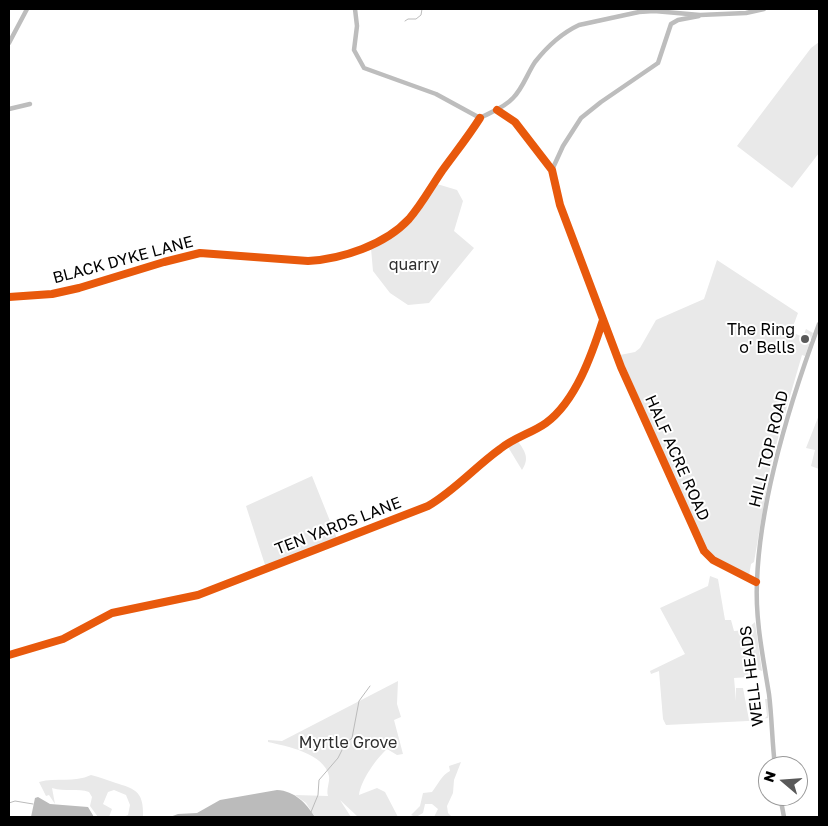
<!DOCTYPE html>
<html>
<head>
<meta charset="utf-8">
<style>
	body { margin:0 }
	#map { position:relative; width:828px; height:826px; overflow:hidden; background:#fff; font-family:"Golos Text",sans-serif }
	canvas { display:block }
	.frame { position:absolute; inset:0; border:10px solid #000; pointer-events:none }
	.north { position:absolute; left:758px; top:756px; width:50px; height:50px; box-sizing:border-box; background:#fff; border:1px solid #999; border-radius:50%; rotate:288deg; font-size:14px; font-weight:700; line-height:20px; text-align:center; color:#000 }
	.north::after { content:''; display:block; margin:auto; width:18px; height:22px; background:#595959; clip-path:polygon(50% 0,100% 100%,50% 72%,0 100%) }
</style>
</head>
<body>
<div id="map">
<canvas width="828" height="826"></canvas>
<div class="frame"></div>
<div class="north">N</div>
</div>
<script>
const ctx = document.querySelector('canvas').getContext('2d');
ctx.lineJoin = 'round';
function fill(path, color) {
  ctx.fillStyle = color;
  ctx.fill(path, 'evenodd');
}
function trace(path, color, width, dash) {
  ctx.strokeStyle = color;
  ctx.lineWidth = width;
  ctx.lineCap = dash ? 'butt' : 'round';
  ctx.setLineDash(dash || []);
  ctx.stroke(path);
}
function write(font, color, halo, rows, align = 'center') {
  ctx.font = font + ' "Golos Text",sans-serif';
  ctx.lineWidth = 4;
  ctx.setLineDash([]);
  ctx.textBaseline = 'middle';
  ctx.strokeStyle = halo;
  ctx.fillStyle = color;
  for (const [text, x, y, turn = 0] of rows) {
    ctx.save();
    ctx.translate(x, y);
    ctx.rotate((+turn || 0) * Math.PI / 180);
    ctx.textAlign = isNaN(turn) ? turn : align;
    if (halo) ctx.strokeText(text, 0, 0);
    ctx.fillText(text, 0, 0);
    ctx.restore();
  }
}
fill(new Path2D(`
	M819,42V153L792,188L737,146L811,48Z
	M437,184L457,190L463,201L454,231L474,248L429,303L408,305L390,293L373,271L371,248L411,222Z
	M717,260L798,313L791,332L803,337L806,329L813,333L805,356L802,355L783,420L773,417L772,422L782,424L771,463L754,562L751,564L749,576L716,558L707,550L620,355L635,352L640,348L656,320L704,299Z
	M819,415V469L811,466L815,450L806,448Z
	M517,440C525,451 530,458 522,470L508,447Z
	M312,476L338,541L266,568L246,506Z
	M710,576L718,579L725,620H731L734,631L746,630L755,622L762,671L754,668L751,664L746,667L751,673L750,677L734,678L736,701V688H743L749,720L764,719L767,716L765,699H768V718L748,721L666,725L663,719L659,671L651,674L650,671L685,654L660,608L708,586Z
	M398,681L397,704L401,717L394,720L403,754L397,755L387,749C376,759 361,780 359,795L377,788L385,792L398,817H358L340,800L351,817H315L306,803L295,795L328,796C326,789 330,782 329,776C324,753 286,746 268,742V740L282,741Z
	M461,762L454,780L453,793L447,806L448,813L452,817H434L438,809L432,804H425L423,813L416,817L411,815L420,806L423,793L432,792C438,784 442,775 450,771L449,766Z
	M91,775C99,777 104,779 110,781C134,789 144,789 143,817H123L128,815L130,805L126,795L114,790L108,792L103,804L112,809L109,817H98L90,806L92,797L89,792C78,788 65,792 52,788L55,804L49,795L46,796L39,782C57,777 74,783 91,775Z`), '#e9e9e9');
fill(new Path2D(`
	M277,790C295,791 306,803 315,817H170L178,814L197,813L220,800Z
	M38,797L50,804L88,807L94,817H31L35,798Z`), '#bbb');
trace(new Path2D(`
	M405,21L408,19H416L421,15L422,9
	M9,803L15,801L33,804
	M311,812L318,795L319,780L338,758L345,744L352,738L359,701L370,686`), '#bbb', 1);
trace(new Path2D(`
	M355,9L357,26L354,50L364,68L436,94L480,118
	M9,43L27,9
	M9,109L30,104
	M497,110L515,122L552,170L560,205L621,367L704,551L713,560L756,582
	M480,118C491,112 504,108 513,98C523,88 527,74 535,62C546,48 562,33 579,25L639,12L654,11L700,15L746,13L764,9
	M552,170L563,146L581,118L601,102L658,63L671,24L678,20L699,16
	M9,297L52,294L79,288L164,262L200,253L308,261C342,259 385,245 409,219C422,204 431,187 442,171C455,153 468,137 480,118
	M9,655L63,639L112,613L198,595L428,506C454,491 475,467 500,449C515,437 532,433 546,423C576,401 592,354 603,320
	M775,766C772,742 772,718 769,694C763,657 755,619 757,581C760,498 790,402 819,324
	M780,796L784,817`), '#bdbdbd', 4.5);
trace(new Path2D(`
	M497,110L515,122L552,170L560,205L621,367L704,551L713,560L756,582
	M9,297L52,294L79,288L164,262L200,253L308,261C342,259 385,245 409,219C422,204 431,187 442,171C455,153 468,137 480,118
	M9,655L63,639L112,613L198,595L428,506C454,491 475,467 500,449C515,437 532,433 546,423C576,401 592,354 603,320`), '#e8590c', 8);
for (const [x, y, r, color] of [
	[805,339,5,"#595959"]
]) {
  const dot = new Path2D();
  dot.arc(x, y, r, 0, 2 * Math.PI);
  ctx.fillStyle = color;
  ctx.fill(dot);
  trace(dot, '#fff', 2);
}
write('16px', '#000', '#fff', [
	["BLACK DYKE LANE",123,260,-15],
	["HILL TOP ROAD",769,449,-76],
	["HALF ACRE ROAD",677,458,66],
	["TEN YARDS LANE",338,526,-21],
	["WELL HEADS",752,676,-97]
]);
write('16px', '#2e2e2e', '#fff', [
	["quarry",414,265],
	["Myrtle Grove",348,743]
]);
write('16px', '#000', '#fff', [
	["The Ring",795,330],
	["o' Bells",795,348]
], 'right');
</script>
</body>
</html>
